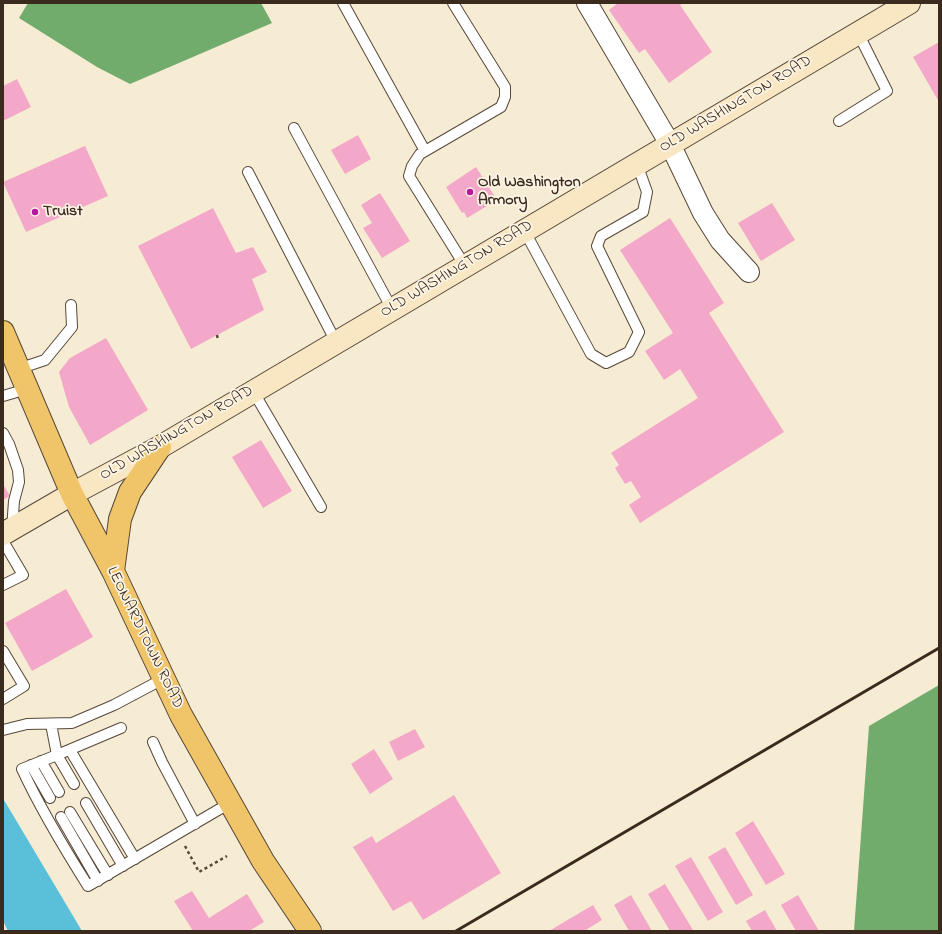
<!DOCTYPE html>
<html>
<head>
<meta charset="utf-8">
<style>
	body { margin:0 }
	#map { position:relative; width:942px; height:934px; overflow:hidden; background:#f6ebd3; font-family:"Indie Flower",sans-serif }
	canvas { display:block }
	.frame { position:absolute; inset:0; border:4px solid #3b2a1e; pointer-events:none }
</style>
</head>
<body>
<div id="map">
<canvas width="942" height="934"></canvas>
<div class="frame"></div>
</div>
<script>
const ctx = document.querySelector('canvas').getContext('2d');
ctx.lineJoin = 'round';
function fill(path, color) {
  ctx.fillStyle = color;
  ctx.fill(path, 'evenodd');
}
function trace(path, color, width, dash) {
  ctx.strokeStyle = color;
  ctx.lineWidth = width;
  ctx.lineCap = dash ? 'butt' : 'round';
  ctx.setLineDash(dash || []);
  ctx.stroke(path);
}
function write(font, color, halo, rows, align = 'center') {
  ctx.font = font + ' "Indie Flower",sans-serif';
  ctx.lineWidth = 3.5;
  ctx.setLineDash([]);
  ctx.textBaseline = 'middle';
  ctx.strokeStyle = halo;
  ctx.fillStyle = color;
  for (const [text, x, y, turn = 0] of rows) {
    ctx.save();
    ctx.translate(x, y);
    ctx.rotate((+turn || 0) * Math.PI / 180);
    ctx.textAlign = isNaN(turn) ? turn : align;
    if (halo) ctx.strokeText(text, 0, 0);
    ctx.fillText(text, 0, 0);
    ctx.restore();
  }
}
fill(new Path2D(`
	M28,3H261L272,23L130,84L97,67L19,18Z
	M939,685V931H854L869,726Z`), '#72ac6c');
fill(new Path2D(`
	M4,800L82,931H8L3,921Z`), '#5abfd8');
fill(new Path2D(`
	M618,3H683L680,5L712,52L669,83L645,49L639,53L609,10Z
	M939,42V102L913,57Z
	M17,79L31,107L3,121V86Z
	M358,135L371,159L345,174L331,150Z
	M85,146L108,196L26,232L3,182Z
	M476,167L497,200L467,218L464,212L462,213L446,187Z
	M380,193L410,241L382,258L363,228L372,223L361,205Z
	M772,203L795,240L761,261L738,223Z
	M213,208L236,253L253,247L267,272L252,279L264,310L191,349L138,246Z
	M670,218L724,303L709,313L784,432L640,523L629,505L641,497L631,481L625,484L615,468L619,465L611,453L698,398L680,369L664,380L645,351L673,333L620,250Z
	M106,338L148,410L90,445L69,407L59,372L70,358Z
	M261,440L292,491L263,508L232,457Z
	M3,484L10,496L3,500Z
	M66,589L93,637L32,671L5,623Z
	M415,729L425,747L398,761L389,742Z
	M374,749L393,779L370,794L351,764Z
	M454,795L501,873L423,920L411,901L393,911L353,847L372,836L376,843Z
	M753,821L785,874L766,885L735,833Z
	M725,847L753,895L736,905L708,857Z
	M691,857L723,912L708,921L675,866Z
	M665,884L693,930L692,931H670L648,894Z
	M192,891L209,918L247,894L264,922L249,931H193L174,901Z
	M631,895L652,931H629L614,905Z
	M798,895L819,931H796L781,905Z
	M593,905L602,920L584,931H549Z
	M765,910L777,931H752L746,921Z`), '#f4a8c9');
const lane = new Path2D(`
	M343,3L425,151
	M453,3L505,87V97L501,107L420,154L412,166L409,176L465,266
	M839,121L887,91L858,33
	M294,128L392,309
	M248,172L336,342
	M524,230L591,354L606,363L629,352L639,332L597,246L601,236L643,212L647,192L637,164
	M18,369L45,360L72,327L71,305
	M253,391L321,507
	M3,396L27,389
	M3,433L9,444L18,470L19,482L14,501L12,529
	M3,541L23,575L3,585
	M3,651L24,686L3,699
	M51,724L57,755L22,769C41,810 64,848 88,886L230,803
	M3,730L27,724L72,723L114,705L163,679
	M153,742L162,762L195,824
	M70,750L135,859
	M41,761L59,792
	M31,765L50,798
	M74,784L57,755L121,728
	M86,803L123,866
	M70,812L108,875
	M61,817L98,881`);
const street = new Path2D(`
	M587,3L670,144L703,213L720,240L749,272`);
const secondary = new Path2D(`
	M3,534L72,494L160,447L909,3`);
const highway = new Path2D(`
	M3,332L72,494L113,571L181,715L263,861L310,931
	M113,571L120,519L130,492L160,447`);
trace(lane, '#574739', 12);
trace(street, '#574739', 22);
trace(secondary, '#574739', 24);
trace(highway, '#574739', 24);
trace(new Path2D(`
	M217,335L218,340
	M185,846L199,872L227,856`), '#574739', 2.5, [3, 3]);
trace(lane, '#fff', 10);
trace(street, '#fff', 20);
trace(secondary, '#f9e7c3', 22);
trace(highway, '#f0c469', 22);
trace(new Path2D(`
	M456,931L939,648`), '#3b2a1e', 3);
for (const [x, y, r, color] of [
	[470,192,4,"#b5179e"],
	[35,212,4,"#b5179e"]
]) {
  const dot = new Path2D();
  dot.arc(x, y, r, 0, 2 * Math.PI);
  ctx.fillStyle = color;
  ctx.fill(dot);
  trace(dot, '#fcf5e5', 1.5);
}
write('16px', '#3b2a1e', '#fcf5e5', [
	["OLD WASHINGTON ROAD",736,105,-31],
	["OLD WASHINGTON ROAD",457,270,-31],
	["OLD WASHINGTON ROAD",177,434,-30],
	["LEONARDTOWN ROAD",144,638,64]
]);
write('bold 16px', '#3b2a1e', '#fcf5e5', [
	["Old Washington",478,183],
	["Armory",478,201],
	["Truist",43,212]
], 'left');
</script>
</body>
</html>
